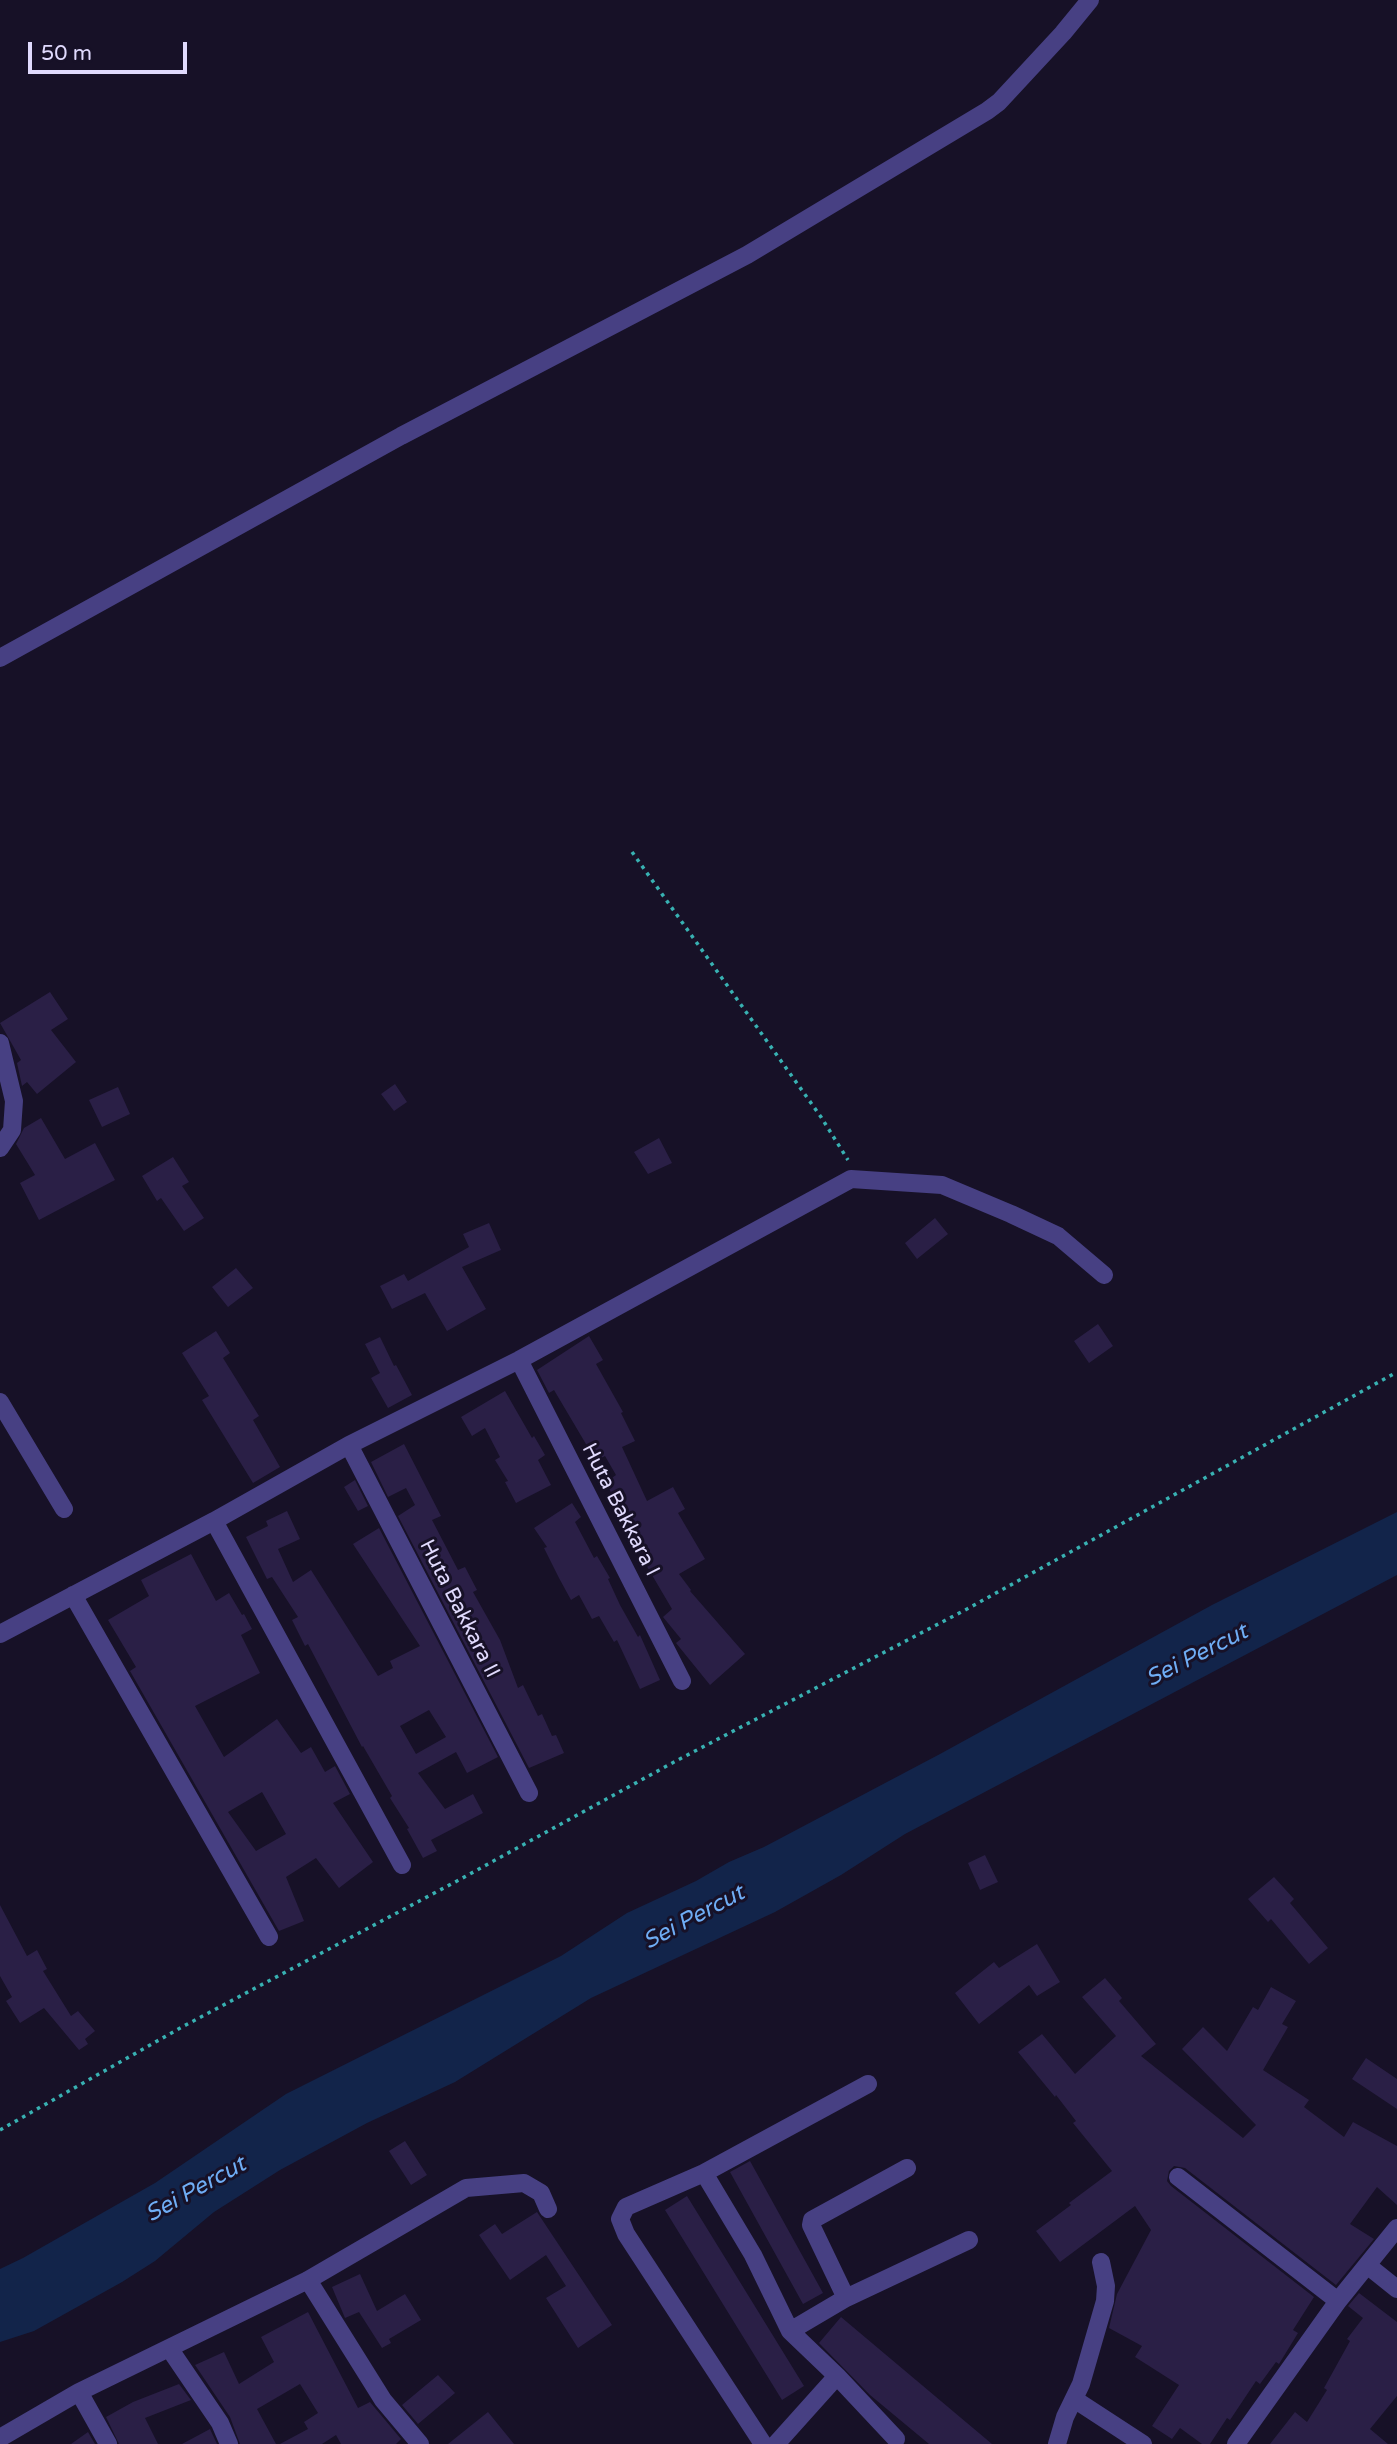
<!DOCTYPE html>
<html>
<head>
<meta charset="utf-8">
<style>
	body { margin:0 }
	#map { position:relative; width:1397px; height:2444px; overflow:hidden; background:#171127; font-family:"Varela Round",sans-serif }
	canvas { display:block }
	.scale { position:absolute; left:28px; top:42px; width:159px; height:32px; box-sizing:border-box; border:4px solid #e0dafd; border-top:0; padding-left:9px; font-size:21px; line-height:24px; white-space:nowrap; color:#e0dafd; -webkit-text-stroke:5px #171127; paint-order:stroke }
</style>
</head>
<body>
<div id="map">
<canvas width="1397" height="2444"></canvas>
<div class="scale">50 m</div>
</div>
<script>
const ctx = document.querySelector('canvas').getContext('2d');
ctx.lineJoin = 'round';
function fill(path, color) {
  ctx.fillStyle = color;
  ctx.fill(path, 'evenodd');
}
function trace(path, color, width, dash) {
  ctx.strokeStyle = color;
  ctx.lineWidth = width;
  ctx.lineCap = dash ? 'butt' : 'round';
  ctx.setLineDash(dash || []);
  ctx.stroke(path);
}
function write(font, color, halo, rows, align = 'center') {
  ctx.font = font + ' "Varela Round",sans-serif';
  ctx.lineWidth = 6;
  ctx.setLineDash([]);
  ctx.textBaseline = 'middle';
  ctx.strokeStyle = halo;
  ctx.fillStyle = color;
  for (const [text, x, y, turn = 0] of rows) {
    ctx.save();
    ctx.translate(x, y);
    ctx.rotate((+turn || 0) * Math.PI / 180);
    ctx.textAlign = isNaN(turn) ? turn : align;
    if (halo) ctx.strokeText(text, 0, 0);
    ctx.fillText(text, 0, 0);
    ctx.restore();
  }
}
fill(new Path2D(`
	M1397,1512V1575L905,1834L841,1875L775,1912L591,1998L455,2082L367,2123L280,2170L214,2212L155,2261L122,2282L34,2331L0,2342V2269L23,2258L155,2183L286,2094L561,1956L627,1913L696,1881L729,1862L764,1847L940,1754L1212,1605Z`), '#12244a');
fill(new Path2D(`
	M50,992L68,1019L51,1030L76,1062L37,1094L27,1082L22,1086L17,1063L21,1060L0,1023Z
	M395,1084L407,1102L394,1111L381,1094Z
	M118,1087L130,1114L102,1127L89,1100Z
	M41,1118L65,1159L95,1143L115,1180L39,1220L20,1183L35,1175L16,1144L24,1128Z
	M659,1138L672,1163L648,1174L634,1152Z
	M173,1157L189,1182L182,1186L204,1218L184,1231L161,1198L157,1201L142,1176Z
	M935,1218L948,1234L917,1259L905,1243Z
	M489,1223L501,1250L462,1267L486,1309L447,1331L425,1293L392,1309L380,1286L404,1274L408,1281L469,1247L463,1234Z
	M236,1268L253,1288L228,1307L212,1287Z
	M1098,1324L1113,1346L1089,1363L1074,1341Z
	M216,1331L230,1353L223,1358L259,1416L253,1420L280,1467L253,1483L202,1400L209,1396L182,1353Z
	M589,1336L603,1360L596,1364L623,1412L621,1413L635,1441L622,1447L647,1501L673,1487L685,1509L678,1513L705,1559L679,1574L691,1590L690,1591L745,1654L710,1685L676,1643L681,1639L663,1617L672,1609L642,1558L606,1482L616,1475L605,1456L596,1461L554,1390L549,1393L537,1370Z
	M380,1337L394,1366L396,1365L412,1395L388,1408L371,1378L380,1373L365,1344Z
	M505,1391L532,1438L534,1436L545,1455L538,1460L551,1485L516,1503L505,1482L508,1481L495,1460L500,1457L485,1428L472,1436L461,1417Z
	M404,1444L441,1516L432,1520L458,1570L465,1567L477,1590L473,1592L500,1640L518,1688L523,1685L538,1716L542,1714L552,1736L556,1735L564,1753L529,1768L398,1516L415,1505L406,1488L388,1497L371,1462Z
	M355,1480L368,1506L358,1511L344,1487Z
	M572,1503L581,1517L575,1522L594,1558L597,1556L610,1578L608,1579L620,1605L638,1637L640,1635L660,1680L640,1689L617,1640L614,1642L599,1616L592,1619L579,1595L571,1600L559,1578L544,1548L547,1547L534,1528Z
	M287,1511L300,1539L278,1549L293,1582L311,1570L378,1676L393,1668L390,1661L420,1646L353,1544L379,1528L498,1757L467,1773L456,1752L418,1773L445,1809L473,1794L483,1813L431,1840L437,1851L423,1858L407,1829L409,1828L390,1798L392,1796L363,1746L362,1747L308,1644L305,1646L292,1620L298,1617L272,1577L267,1579L246,1537L268,1526L266,1521ZM429,1710L446,1737L416,1754L400,1726Z
	M191,1554L216,1601L229,1593L242,1615L244,1614L252,1629L241,1635L260,1673L195,1706L224,1757L277,1719L301,1753L311,1747L325,1772L335,1766L350,1794L333,1803L373,1862L339,1888L316,1858L286,1877L304,1921L279,1931L130,1671L136,1667L108,1620L149,1596L141,1580ZM262,1792L286,1834L256,1851L228,1812Z
	M985,1855L998,1882L980,1890L968,1863Z
	M1274,1877L1294,1899L1290,1903L1328,1948L1309,1964L1271,1919L1268,1922L1248,1899Z
	M0,1905L27,1956L37,1950L47,1969L43,1971L71,2016L78,2011L95,2031L85,2039L88,2044L79,2050L44,2008L20,2023L6,2001L12,1997L0,1976Z
	M1037,1944L1060,1982L1037,1996L1029,1985L979,2024L955,1993L994,1962L999,1968Z
	M1105,1978L1122,1998L1119,2001L1156,2044L1141,2056L1243,2138L1256,2125L1182,2049L1203,2027L1227,2051L1253,2007L1258,2010L1271,1987L1296,2001L1282,2024L1288,2027L1263,2070L1309,2100L1304,2107L1344,2137L1353,2122L1397,2146V2205L1377,2187L1350,2224L1374,2239L1336,2285L1185,2168L1174,2166L1169,2171L1167,2181L1171,2186L1314,2297L1293,2330L1298,2333L1279,2364L1276,2362L1260,2384L1256,2381L1230,2420L1227,2418L1210,2444H1202L1180,2428L1172,2439L1152,2426L1179,2385L1135,2357L1142,2346L1109,2328L1117,2294L1151,2230L1135,2206L1060,2262L1036,2231L1071,2205L1069,2203L1112,2171L1073,2123L1076,2121L1056,2095L1055,2097L1018,2052L1042,2034L1075,2074L1116,2036L1082,1997Z
	M1366,2058L1397,2079V2109L1352,2079Z
	M405,2141L427,2175L411,2185L389,2151Z
	M750,2161L823,2293L803,2304L730,2172Z
	M687,2196L804,2386L782,2400L665,2210Z
	M537,2212L612,2325L578,2348L546,2298L566,2286L546,2255L510,2280L479,2235L495,2224L502,2234Z
	M360,2274L377,2311L405,2294L421,2320L389,2339L391,2343L382,2348L359,2312L345,2318L332,2287Z
	M1359,2293L1397,2322V2396L1370,2429L1388,2444H1270L1295,2412L1307,2422L1327,2390L1324,2388L1350,2341L1347,2339L1363,2318L1348,2306Z
	M308,2312L358,2408L370,2402L401,2439L396,2444H341L336,2435L322,2444H280L308,2429L304,2422L318,2413L300,2384L257,2409L276,2444H240L230,2417L195,2365L224,2352L239,2384L274,2362L261,2337Z
	M841,2317L992,2444H929L870,2395L819,2343Z
	M438,2375L455,2393L418,2424L402,2405Z
	M179,2384L191,2400L145,2418L158,2444H119L106,2417L133,2402Z
	M488,2412L514,2444H448Z
	M210,2429L217,2444H182Z
	M88,2432L95,2444H71Z`), '#2a1f46');
trace(new Path2D(`
	M632,852L821,1117L848,1160
	M0,2130L182,2027L457,1881L674,1762L967,1609L1397,1372`), '#38b1b2', 3.5, [3.5, 5]);
trace(new Path2D(`
	M0,658L401,436L747,255L987,111L999,102L1063,33L1090,0
	M0,1043L14,1101L12,1130L0,1148
	M519,1360L682,1681
	M0,1402L64,1509
	M349,1445L529,1793
	M214,1521L402,1865
	M73,1595L269,1937
	M0,1634L214,1521L349,1445L519,1360L851,1179L942,1185L1011,1214L1058,1236L1104,1275
	M704,2173L868,2084
	M1178,2177L1338,2301
	M1367,2265L1397,2289
	M308,2280L383,2400L420,2444
	M846,2298L811,2225L812,2220L907,2168
	M790,2331L846,2298L969,2240
	M169,2348L220,2423L229,2444
	M79,2392L108,2444
	M1074,2399L1143,2444
	M0,2438L79,2392L308,2280L466,2188L524,2183L541,2193L548,2209
	M763,2444L626,2234L620,2219L626,2207L704,2173L753,2255L790,2331L837,2376L896,2439
	M776,2444L837,2376
	M1057,2444L1065,2417L1081,2384L1105,2301L1106,2286L1101,2262
	M1236,2444L1338,2301L1397,2228`), '#474083', 18);
write('21px', '#e0dafd', '#171127', [
	["Huta Bakkara I",620,1510,63],
	["Huta Bakkara II",459,1609,63]
]);
write('italic 23px', '#6fadf5', '#171127', [
	["Sei Percut",1197,1656,-27],
	["Sei Percut",694,1918,-28],
	["Sei Percut",196,2190,-29]
]);
</script>
</body>
</html>
